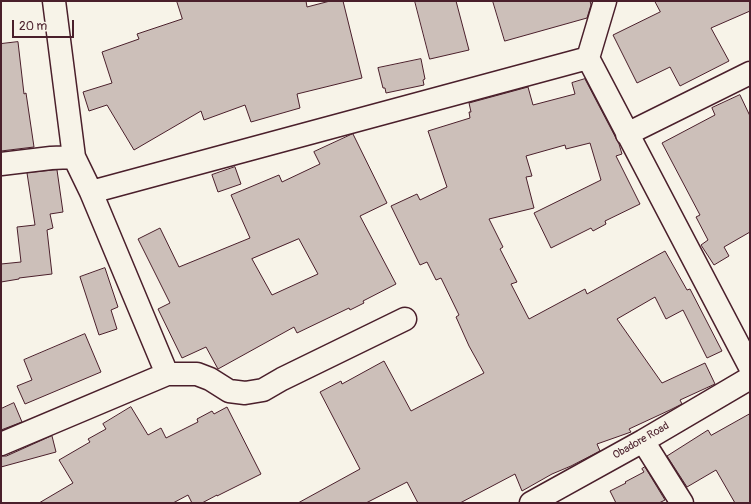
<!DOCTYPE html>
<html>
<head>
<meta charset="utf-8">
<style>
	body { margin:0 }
	#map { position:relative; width:751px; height:504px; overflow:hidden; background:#f7f3e8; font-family:Pangolin,sans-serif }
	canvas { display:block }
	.frame { position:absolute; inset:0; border:2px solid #4a1f2b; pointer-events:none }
	.scale { position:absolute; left:12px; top:20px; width:62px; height:18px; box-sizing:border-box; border:2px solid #4a1f2b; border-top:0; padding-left:5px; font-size:12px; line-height:14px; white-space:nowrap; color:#4a1f2b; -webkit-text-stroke:3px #f7f3e8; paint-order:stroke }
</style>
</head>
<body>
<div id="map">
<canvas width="751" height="504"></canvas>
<div class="frame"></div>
<div class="scale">20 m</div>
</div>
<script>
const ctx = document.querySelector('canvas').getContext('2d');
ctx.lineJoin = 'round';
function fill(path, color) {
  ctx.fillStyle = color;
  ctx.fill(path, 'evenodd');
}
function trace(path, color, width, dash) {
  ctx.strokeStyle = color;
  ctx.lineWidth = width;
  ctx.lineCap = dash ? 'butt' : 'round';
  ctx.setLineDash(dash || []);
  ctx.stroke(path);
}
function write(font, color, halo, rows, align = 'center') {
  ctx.font = font + ' Pangolin,sans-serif';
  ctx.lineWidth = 3.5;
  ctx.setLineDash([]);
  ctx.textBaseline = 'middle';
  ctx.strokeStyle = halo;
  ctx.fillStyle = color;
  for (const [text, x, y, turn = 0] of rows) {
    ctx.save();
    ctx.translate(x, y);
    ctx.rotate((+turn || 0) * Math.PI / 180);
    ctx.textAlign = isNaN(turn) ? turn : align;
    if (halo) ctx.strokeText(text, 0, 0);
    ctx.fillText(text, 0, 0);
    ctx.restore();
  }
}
const building = new Path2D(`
	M177,1H306L307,7L330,1H343L362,78L297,94L300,108L251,122L245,105L204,120L201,111L134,150L107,105L89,111L83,92L112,83L102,52L139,39L137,34L182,19Z
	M415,1H456L469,50L430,59Z
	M493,1H590L591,5L587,18L505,41Z
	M655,1H750V11L711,28L729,61L680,86L670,67L637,83L613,35L660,12Z
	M18,42L24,94L26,93L34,147L1,151V44Z
	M421,59L425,79L423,80L424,85L386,93L385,88H383L378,68Z
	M585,79L619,144L622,154L616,156L640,204L605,221L606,224L593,231L591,228L551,248L534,213L601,180L590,143L566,149L565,145L526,156L532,176L526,177L534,208L489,219L503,247L500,249L517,282L511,284L529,319L585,289L587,294L665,251L687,290L690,289L722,351L707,358L683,310L666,319L655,297L617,319L662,383L705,363L715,384L680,400L682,404L670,410L629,429L631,432L597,444L600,451L571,466L552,474L522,491L515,474L460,503H418L407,482L366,503H298L360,469L320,392L341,381L342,384L384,361L411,411L484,373L469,346L456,317L459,315L441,278L436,280L427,262L420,265L391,206L417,194L420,200L447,187L428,131L470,118L469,112H471L469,103L528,87L533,105L575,94L572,83Z
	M740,95L750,116V232L724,247L729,256L714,265L701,245L708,240L696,217L700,215L662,143L715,115L712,108Z
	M353,134L387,203L360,216L396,284L363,301L364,303L350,310L349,308L297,333L294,327L218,369L206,347L182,358L158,309L170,303L138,239L160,228L179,267L250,238L231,195L279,175L282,182L320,164L314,152ZM299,239L318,274L272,295L252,259Z
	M235,167L241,184L218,192L212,175Z
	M57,170L63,212L50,214L53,228L47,230L52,274L19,278V279L1,282V264L21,262L17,227L35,225L27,173Z
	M105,268L118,307L111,310L117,329L99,335L80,277Z
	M85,334L101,372L25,404L17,386L32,380L24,360Z
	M14,403L22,422L1,430V409Z
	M131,407L148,435L161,428L166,438L198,422L197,419L212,411L214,414L227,407L261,474L217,496V495L202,503H192L188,495L173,503H39L73,483L59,460L90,442L88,439L106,429L103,424Z
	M750,414V503H735L716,470L687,487L667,456L708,430L711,435Z
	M52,436L56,452L1,467V456H6Z
	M645,467L665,500L659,503H616L610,491L626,483L625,482L644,472L642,469Z`);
fill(building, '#ccbfb9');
trace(building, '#4a1f2b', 1);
const minor = new Path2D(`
	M54,1L74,157L91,192L167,374
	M605,1L588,58L750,367
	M627,134L750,73
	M1,164L51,158L74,157
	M91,192L588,58
	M643,441L682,503
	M1,444L167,374H197L210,379L229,391L245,393L263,390L282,379L405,319
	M531,503L643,441L750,378`);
trace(minor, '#4a1f2b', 25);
trace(minor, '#f7f3e8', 22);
write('11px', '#4a1f2b', '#f7f3e8', [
	["Obadore Road",641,441,-30]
]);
</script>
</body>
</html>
